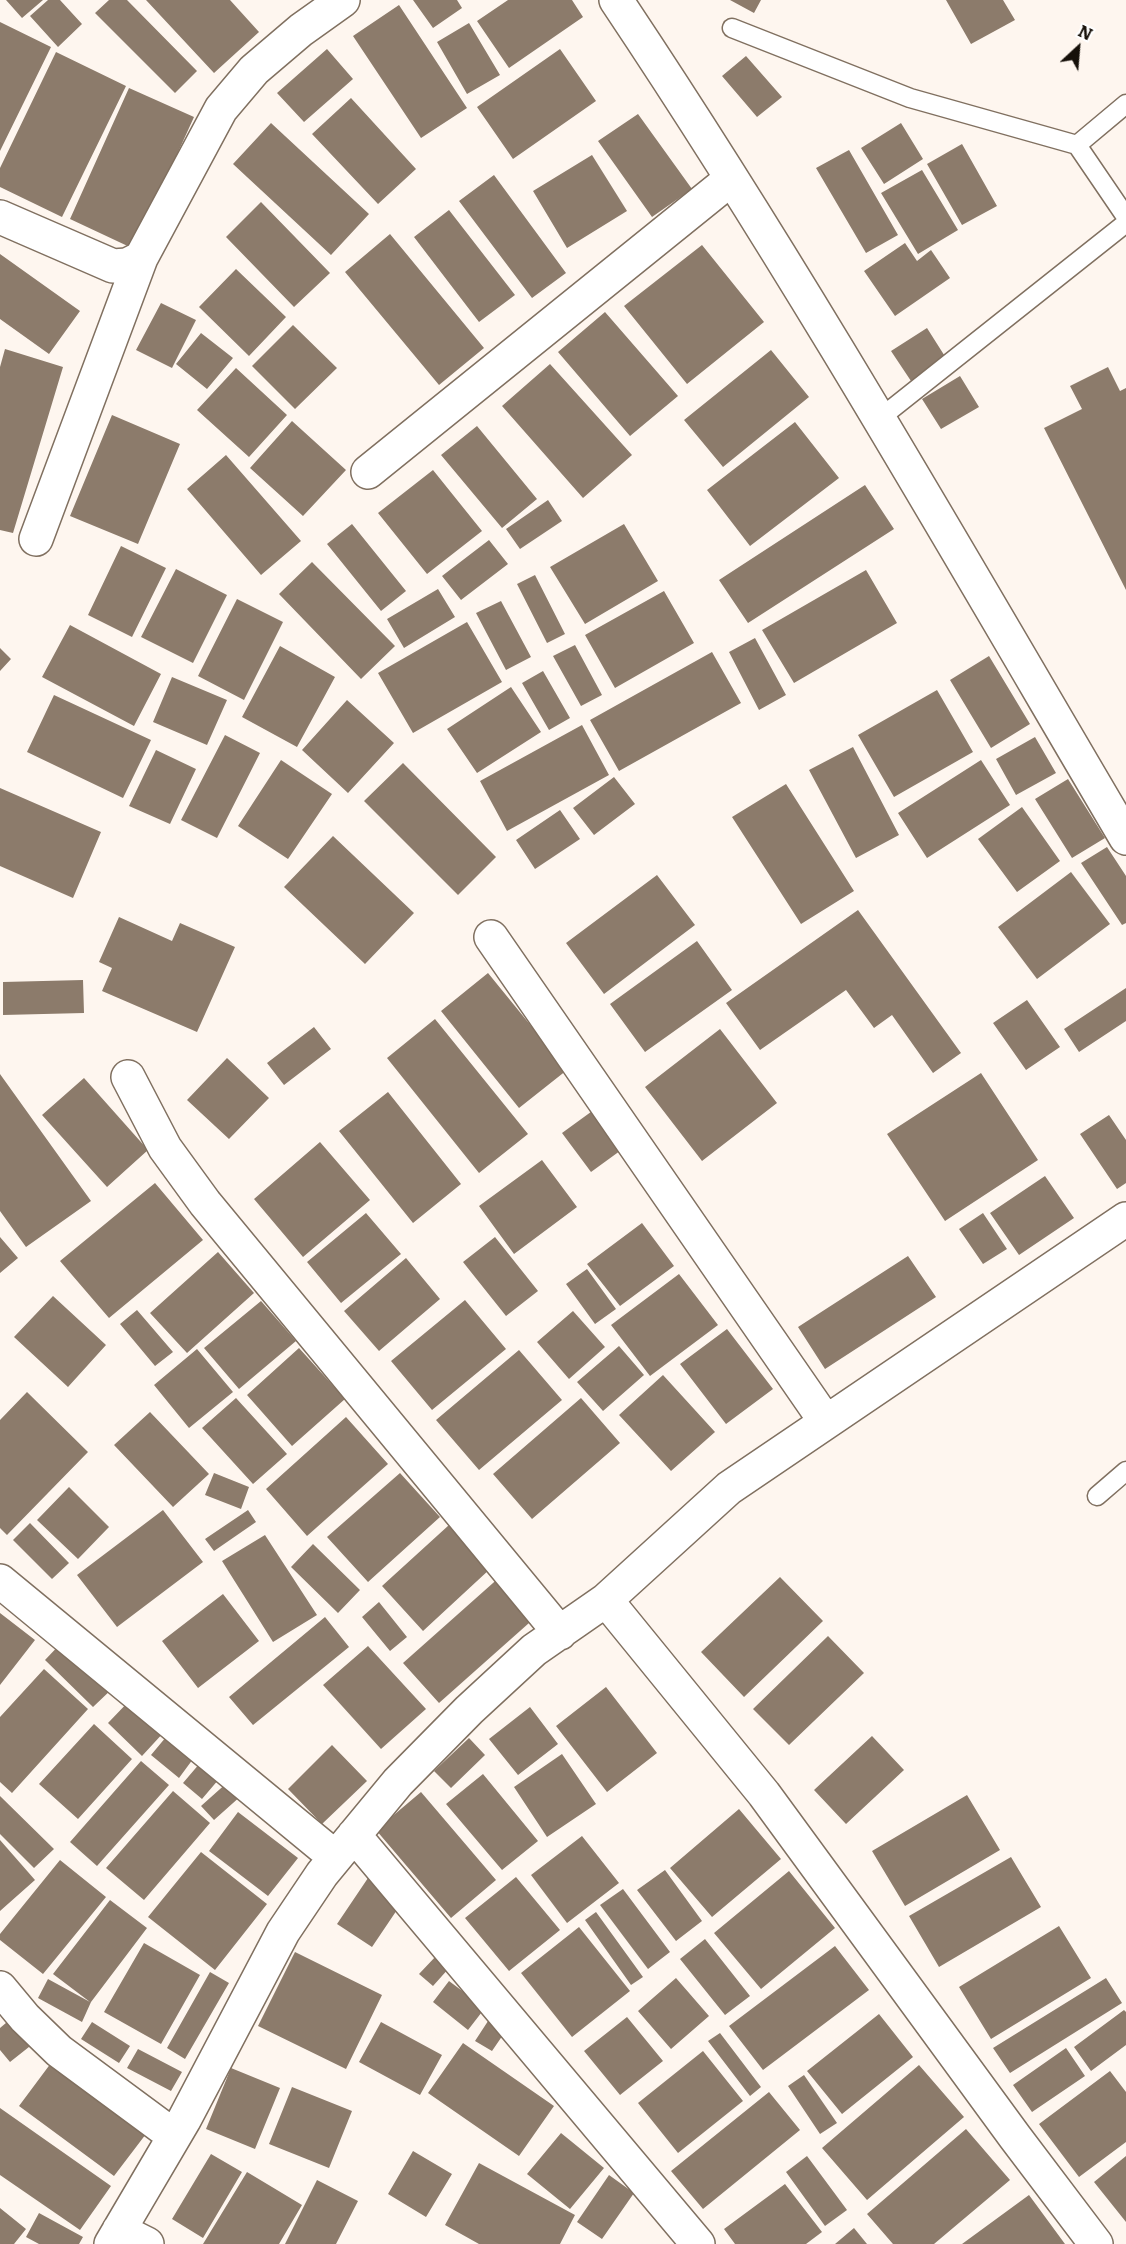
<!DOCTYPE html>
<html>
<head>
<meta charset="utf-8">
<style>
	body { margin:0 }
	#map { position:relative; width:1126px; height:2244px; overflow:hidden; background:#fef6ef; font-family:Literata,serif }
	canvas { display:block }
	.north { position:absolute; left:1048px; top:18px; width:60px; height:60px; -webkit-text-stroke:4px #fff; paint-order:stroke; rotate:26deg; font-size:16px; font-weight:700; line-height:24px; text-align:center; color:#161009 }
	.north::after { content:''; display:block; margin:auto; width:21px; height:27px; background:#161009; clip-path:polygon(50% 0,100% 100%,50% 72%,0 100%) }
</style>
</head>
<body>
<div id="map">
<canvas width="1126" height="2244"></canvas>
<div class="north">N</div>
</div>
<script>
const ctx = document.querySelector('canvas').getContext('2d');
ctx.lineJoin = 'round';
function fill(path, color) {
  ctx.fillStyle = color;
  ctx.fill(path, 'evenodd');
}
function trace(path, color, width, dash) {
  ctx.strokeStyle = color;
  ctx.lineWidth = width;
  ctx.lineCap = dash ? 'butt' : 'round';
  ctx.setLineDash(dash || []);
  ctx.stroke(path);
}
fill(new Path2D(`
	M6,0H43L22,18Z
	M48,0H60L82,24L58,47L30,16Z
	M109,0H127L197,71L175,93L95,13Z
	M146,0H230L259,32L214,73Z
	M413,0H457L462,8L433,28Z
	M508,0H572L583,17L509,68L477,21Z
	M730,0H761L754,13Z
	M946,0H1003L1015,20L971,44Z
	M399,5L467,108L421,138L353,36Z
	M0,22L51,47L0,151Z
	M469,23L500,75L467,94L437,42Z
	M327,49L353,79L304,122L277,93Z
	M560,49L596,101L513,159L477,107Z
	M56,52L126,86L62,217L0,187V168Z
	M746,56L782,97L757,117L722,76Z
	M129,88L194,117L134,249L70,219Z
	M351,98L416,169L378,204L312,134Z
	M638,114L692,189L652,217L598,141Z
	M271,123L369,214L331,255L233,164Z
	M901,123L923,159L884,184L861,148Z
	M962,144L997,206L962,225L927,164Z
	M849,150L898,235L866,253L816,168Z
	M592,155L627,211L567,248L533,191Z
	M922,170L958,230L918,254L881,193Z
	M494,175L566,273L532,298L459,201Z
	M261,202L330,273L294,307L226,237Z
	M449,210L515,295L479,322L414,237Z
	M390,234L484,348L439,385L345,272Z
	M905,243L917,261L931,250L950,278L895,316L864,271Z
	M702,245L764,322L687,384L624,306Z
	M0,254L80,311L49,354L0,319Z
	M236,269L286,317L249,356L199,307Z
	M161,303L196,320L172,368L136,350Z
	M605,312L678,396L630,436L558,352Z
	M293,325L337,368L295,409L252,366Z
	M927,328L946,358L911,381L891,351Z
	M201,333L233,358L207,389L176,364Z
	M5,349L63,367L13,533L0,530V367Z
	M771,350L809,397L723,467L684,420Z
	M550,364L632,455L583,498L502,406Z
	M1108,367L1120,391L1126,388V590L1044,428L1082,409L1070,386Z
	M236,368L287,415L249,457L197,410Z
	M960,376L979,407L941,429L922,399Z
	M112,415L180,444L138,544L70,516Z
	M292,421L346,470L303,516L250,468Z
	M795,422L839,478L750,546L707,490Z
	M477,426L537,499L502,528L441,455Z
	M226,455L301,541L261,575L187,489Z
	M433,470L482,531L427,574L378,513Z
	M865,485L894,529L748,623L719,580Z
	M548,500L562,521L520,549L506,529Z
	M352,524L406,591L381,611L327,544Z
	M624,524L658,581L585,624L550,567Z
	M489,540L508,564L461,600L442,576Z
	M121,546L166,568L132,637L88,615Z
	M312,562L395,646L361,679L279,594Z
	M176,569L227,595L193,663L141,637Z
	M866,570L897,623L794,683L762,630Z
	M535,575L565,634L547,643L517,584Z
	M438,589L455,617L404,648L387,619Z
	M664,591L694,643L615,688L585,635Z
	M237,599L283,622L244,700L198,676Z
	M501,601L531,657L506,670L476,613Z
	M467,622L502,682L413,733L378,673Z
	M70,625L161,674L134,726L42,677Z
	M755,638L786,695L759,710L729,652Z
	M575,645L602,695L581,706L553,656Z
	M280,646L335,677L297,747L242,717Z
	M0,648L11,659L0,671Z
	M712,652L741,703L619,771L590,720Z
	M989,656L1030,724L991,748L950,680Z
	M543,671L570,718L549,730L522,683Z
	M172,677L227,700L207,745L153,722Z
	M511,687L541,732L477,773L447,729Z
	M937,690L973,752L894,797L858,735Z
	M54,695L151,740L123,798L27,752Z
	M347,700L394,743L348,793L302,750Z
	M582,725L609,775L507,831L480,781Z
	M225,735L260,753L217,838L181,820Z
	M1035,737L1056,773L1016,795L996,759Z
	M853,747L899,835L856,858L809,770Z
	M156,750L196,769L170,824L129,806Z
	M281,760L332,794L288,859L238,826Z
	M981,760L1010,805L927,858L898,813Z
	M403,763L496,857L458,895L364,801Z
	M614,777L635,804L594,835L573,808Z
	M1068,779L1105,838L1072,858L1035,799Z
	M786,784L854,891L801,924L732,817Z
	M0,788L101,832L73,898L0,866Z
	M1022,807L1060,861L1017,892L978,839Z
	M560,810L580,839L535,869L516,840Z
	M333,836L414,913L365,964L284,887Z
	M1107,847L1126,876V923L1122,925L1081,863Z
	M1071,872L1110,924L1037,979L998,927Z
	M657,875L695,925L604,994L566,943Z
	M858,910L961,1053L933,1073L892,1015L874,1028L846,990L760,1050L726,1003Z
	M119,917L172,941L180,923L235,947L197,1032L102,991L112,968L99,962Z
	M697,941L732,990L645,1052L610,1004Z
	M488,973L567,1070L519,1108L441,1011Z
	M83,980L84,1013L3,1015V982Z
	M1126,988V1021L1079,1052L1064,1029Z
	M1027,1000L1060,1047L1026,1070L993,1023Z
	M435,1019L528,1134L479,1173L387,1058Z
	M314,1027L331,1049L284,1085L267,1063Z
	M720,1029L777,1103L702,1161L645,1087Z
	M227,1058L269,1098L229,1139L187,1100Z
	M981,1073L1038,1160L945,1221L887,1134Z
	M0,1074L91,1201L26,1247L0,1211Z
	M84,1078L148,1150L107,1187L42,1115Z
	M388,1092L461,1184L413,1223L339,1131Z
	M595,1109L624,1148L591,1172L562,1133Z
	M1109,1115L1126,1140V1183L1117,1189L1080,1134Z
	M320,1142L370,1200L303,1257L254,1199Z
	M542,1160L577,1207L514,1254L479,1206Z
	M1045,1176L1074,1218L1019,1255L990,1213Z
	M155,1183L203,1240L109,1318L60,1261Z
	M366,1213L401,1254L341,1303L307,1262Z
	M983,1213L1007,1249L983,1264L959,1229Z
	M642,1223L674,1266L620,1306L587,1264Z
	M0,1237L18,1258L0,1273Z
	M495,1237L538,1291L506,1316L463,1262Z
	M218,1252L254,1293L187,1353L150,1313Z
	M908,1256L936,1297L825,1369L798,1327Z
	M406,1258L440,1299L379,1351L344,1311Z
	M587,1269L616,1309L595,1324L566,1284Z
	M679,1274L718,1325L650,1376L611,1325Z
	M53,1296L106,1345L68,1387L14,1337Z
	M465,1300L506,1349L432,1410L391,1361Z
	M261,1301L296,1341L239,1389L204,1348Z
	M137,1310L173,1352L155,1366L120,1324Z
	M573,1311L605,1347L569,1379L537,1342Z
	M727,1329L773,1389L726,1424L680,1364Z
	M619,1346L644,1375L603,1411L577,1382Z
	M299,1348L345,1399L292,1446L247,1395Z
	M197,1349L233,1392L189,1428L154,1385Z
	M519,1350L562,1400L479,1470L436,1420Z
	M663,1375L715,1432L671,1471L619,1415Z
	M27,1392L88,1452L7,1535L0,1528V1420Z
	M236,1398L287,1454L253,1484L202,1428Z
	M581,1398L620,1443L532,1519L493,1474Z
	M150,1412L209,1474L173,1507L114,1445Z
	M346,1417L388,1464L307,1536L266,1489Z
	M214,1473L249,1487L241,1509L205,1495Z
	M400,1473L440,1517L368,1582L327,1537Z
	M69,1487L109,1527L78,1559L37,1520Z
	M163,1510L203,1562L117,1627L77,1575Z
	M248,1510L256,1522L214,1551L205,1539Z
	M30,1523L69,1563L52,1579L13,1540Z
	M449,1525L490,1569L423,1631L382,1586Z
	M265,1535L317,1615L273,1642L222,1561Z
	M313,1544L360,1590L338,1613L291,1567Z
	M502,1575L538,1615L439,1703L403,1663Z
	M780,1577L823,1621L744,1697L701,1652Z
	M223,1594L259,1641L198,1688L162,1641Z
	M379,1602L407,1637L390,1651L362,1617Z
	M0,1613L35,1640L0,1685Z
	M325,1617L349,1647L253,1725L229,1697Z
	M828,1636L864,1673L789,1745L753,1709Z
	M64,1640L113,1688L93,1707L45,1660Z
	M368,1646L426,1709L381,1749L323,1685Z
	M44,1669L88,1709L12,1793L0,1782V1717Z
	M606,1687L657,1753L607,1792L556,1726Z
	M131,1699L165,1731L142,1756L108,1723Z
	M530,1707L558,1744L518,1775L489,1739Z
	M94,1724L132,1759L78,1819L39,1784Z
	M872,1736L904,1770L846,1824L814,1790Z
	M166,1737L193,1759L179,1778L151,1755Z
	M469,1738L485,1755L451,1788L434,1771Z
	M332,1745L367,1781L322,1824L288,1789Z
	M562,1754L596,1804L547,1837L514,1787Z
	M141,1761L169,1785L97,1866L70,1842Z
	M200,1763L219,1779L202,1799L183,1783Z
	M483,1774L538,1841L502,1870L446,1804Z
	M229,1781L242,1795L214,1820L201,1806Z
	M173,1791L210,1823L144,1900L106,1868Z
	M421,1792L496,1880L451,1918L376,1830Z
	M967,1795L1000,1850L905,1906L872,1851Z
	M0,1796L54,1849L34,1868L0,1834Z
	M739,1809L781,1859L712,1917L670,1868Z
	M238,1812L298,1858L268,1896L209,1851Z
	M582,1836L619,1883L567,1923L531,1875Z
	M0,1840L35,1880L0,1911Z
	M201,1852L267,1904L215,1970L148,1917Z
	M1011,1857L1041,1907L939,1967L909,1916Z
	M60,1860L106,1897L43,1974L0,1940V1934Z
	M665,1870L702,1921L676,1941L637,1890Z
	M789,1871L835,1928L761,1989L714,1933Z
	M516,1877L560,1930L509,1971L465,1918Z
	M368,1878L403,1901L372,1947L337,1924Z
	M623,1889L670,1952L648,1969L600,1905Z
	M110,1900L147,1928L91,2002L82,2022L38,1998L48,1979L90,2002L53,1974Z
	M596,1912L643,1977L631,1985L585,1920Z
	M1059,1926L1091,1978L991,2039L959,1987Z
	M579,1927L630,1991L572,2037L521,1973Z
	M705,1939L750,1996L725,2015L680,1959Z
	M144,1943L200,1975L161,2044L104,2012Z
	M835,1946L869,1990L763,2070L729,2026Z
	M295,1952L382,1995L346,2069L258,2026Z
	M437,1955L450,1967L433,1986L419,1974Z
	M210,1972L229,1983L185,2059L167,2048Z
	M676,1978L709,2016L671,2049L638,2011Z
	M1106,1978L1122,2003L1010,2073L993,2048Z
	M449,1981L485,2008L468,2030L433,2002Z
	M1124,2010L1126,2012V2045L1091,2071L1074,2047Z
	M879,2014L913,2057L842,2114L807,2071Z
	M13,2017L34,2043L10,2062L0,2050V2028Z
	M627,2017L663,2061L620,2095L584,2051Z
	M490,2018L507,2029L492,2051L475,2041Z
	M92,2022L130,2046L119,2063L81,2039Z
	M381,2022L442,2055L420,2095L359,2062Z
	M720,2033L761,2087L750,2096L708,2041Z
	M463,2043L554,2106L519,2156L428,2093Z
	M1066,2048L1085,2076L1032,2112L1013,2085Z
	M138,2049L182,2072L171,2091L127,2068Z
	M703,2051L743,2101L678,2153L638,2103Z
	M54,2059L149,2130L114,2176L19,2106Z
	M919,2065L964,2117L867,2200L822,2148Z
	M231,2068L280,2088L255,2149L206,2129Z
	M1110,2071L1126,2092V2142L1079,2177L1039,2124Z
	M804,2075L837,2123L820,2134L788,2086Z
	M292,2087L352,2111L329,2168L269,2144Z
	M769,2092L800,2130L703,2209L671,2171Z
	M0,2108L111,2186L80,2230L0,2175Z
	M966,2129L1010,2180L934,2244H893L867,2214Z
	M561,2133L604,2168L570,2209L527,2174Z
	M413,2151L452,2174L426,2217L388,2194Z
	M211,2154L242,2172L203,2238L172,2219Z
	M807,2156L847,2210L825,2226L786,2172Z
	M1126,2156V2222L1094,2182Z
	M479,2163L575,2215L560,2244H479L445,2225Z
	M247,2172L302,2205L279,2244H203Z
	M609,2175L634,2193L602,2239L577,2222Z
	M317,2180L358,2201L336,2244H285Z
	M785,2184L822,2232L806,2244H735L724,2229Z
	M1029,2195L1065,2244H962Z
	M0,2208L26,2229L14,2244H0Z
	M39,2213L83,2237L79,2244H39L26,2237Z
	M854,2228L867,2244H835Z`), '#8c7b6b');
const service = new Path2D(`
	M732,28L910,98L1077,145
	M1126,104L1077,145L1126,217
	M879,419L1126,223
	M1097,1496L1126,1471`);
const minor = new Path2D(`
	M0,217L113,266L127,265L141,258
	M368,472L731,179
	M36,539L141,258L221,109L254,70L301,30L343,0
	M491,937L826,1422
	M128,1077L165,1148L205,1203L560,1633
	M0,1581L335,1857
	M606,1600L764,1794L1015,2137L1096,2244
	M354,1835L698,2244
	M0,1988L25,2018L59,2051L174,2136
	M119,2230L147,2244
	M111,2244L184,2120L283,1932L322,1874L398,1782L469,1710L534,1650L606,1600L729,1488L1126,1219`);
const tertiary = new Path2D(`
	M616,0C798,272 960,556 1126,838`);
trace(service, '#807060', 21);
trace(minor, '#807060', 36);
trace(tertiary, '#807060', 36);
trace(service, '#fff', 18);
trace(minor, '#fff', 33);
trace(tertiary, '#fff', 33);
</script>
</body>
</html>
